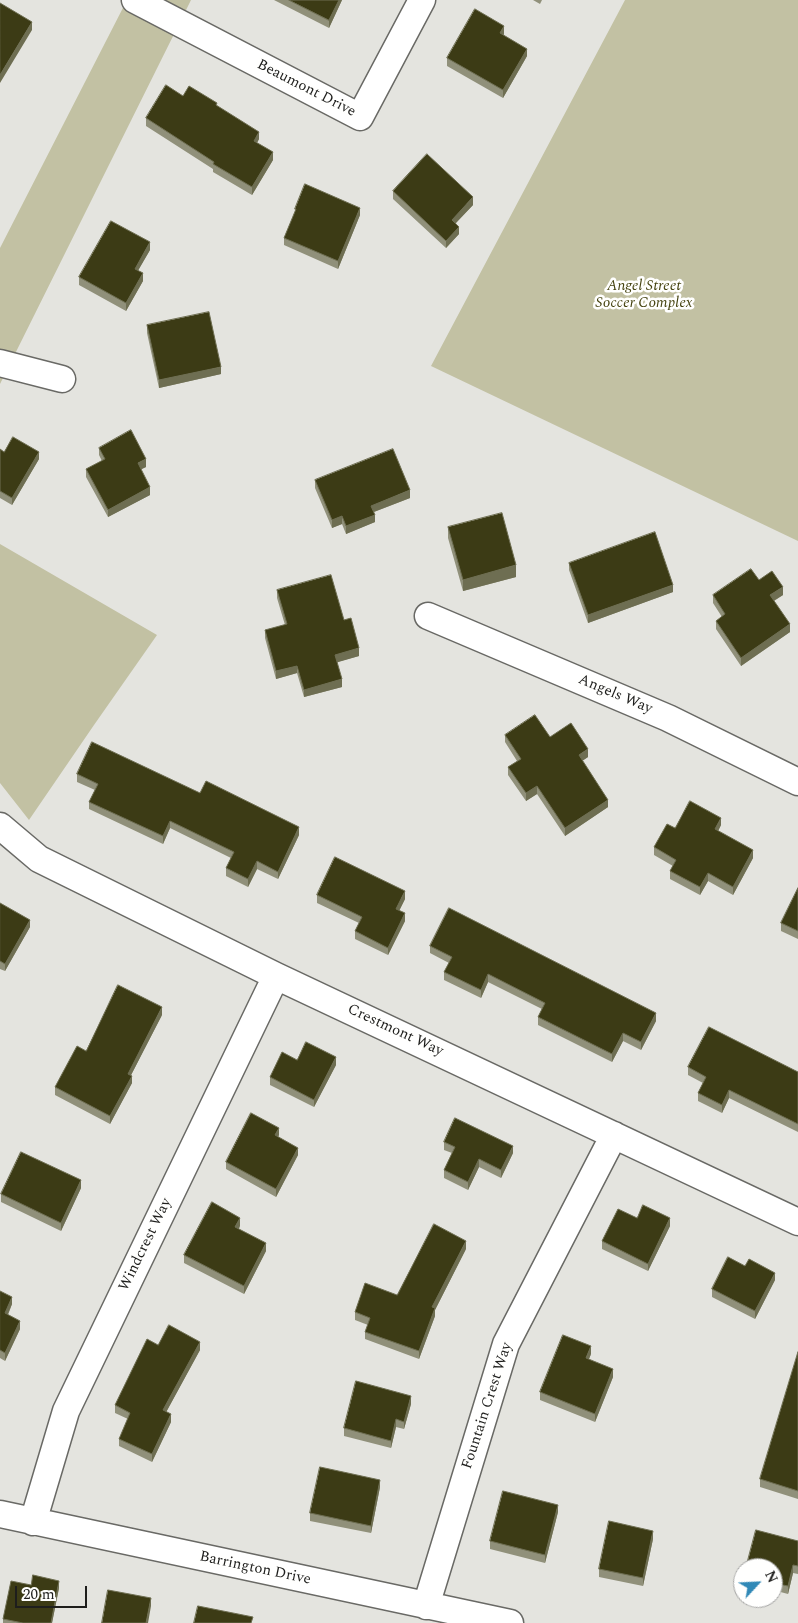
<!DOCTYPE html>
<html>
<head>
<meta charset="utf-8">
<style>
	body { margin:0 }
	#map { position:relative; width:798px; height:1623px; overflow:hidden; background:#e4e4df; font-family:Spectral,serif }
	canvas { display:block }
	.north { position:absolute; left:733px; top:1558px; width:50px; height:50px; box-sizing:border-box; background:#fffffe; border:1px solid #a5a5a4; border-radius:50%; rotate:65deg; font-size:14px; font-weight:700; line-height:20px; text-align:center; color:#1e1e1c }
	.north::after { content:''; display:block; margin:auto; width:18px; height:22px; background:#3189b7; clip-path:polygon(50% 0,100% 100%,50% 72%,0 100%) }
	.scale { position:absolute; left:15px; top:1586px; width:72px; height:22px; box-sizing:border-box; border:2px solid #1e1e1c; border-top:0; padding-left:6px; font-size:15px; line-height:18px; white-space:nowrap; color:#1e1e1c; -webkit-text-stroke:4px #fffffe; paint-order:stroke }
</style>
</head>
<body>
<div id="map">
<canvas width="798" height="1623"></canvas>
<div class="north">N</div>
<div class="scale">20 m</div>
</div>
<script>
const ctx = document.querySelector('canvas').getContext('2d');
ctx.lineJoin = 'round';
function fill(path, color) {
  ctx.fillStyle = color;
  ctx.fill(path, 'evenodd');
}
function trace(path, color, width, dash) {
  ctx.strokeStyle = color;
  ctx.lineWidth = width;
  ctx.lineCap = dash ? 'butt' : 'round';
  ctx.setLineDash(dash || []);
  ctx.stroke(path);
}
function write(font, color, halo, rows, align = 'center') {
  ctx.font = font + ' Spectral,serif';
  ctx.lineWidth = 5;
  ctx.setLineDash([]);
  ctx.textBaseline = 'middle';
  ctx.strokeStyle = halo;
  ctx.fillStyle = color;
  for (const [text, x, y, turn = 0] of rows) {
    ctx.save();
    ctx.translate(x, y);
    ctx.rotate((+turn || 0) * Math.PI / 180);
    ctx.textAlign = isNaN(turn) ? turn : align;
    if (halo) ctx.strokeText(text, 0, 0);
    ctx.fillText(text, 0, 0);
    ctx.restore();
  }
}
fill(new Path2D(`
	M127,0H191L0,384V248Z
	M625,0H798V541L431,366Z
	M0,544L157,635L94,725L29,820L0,783Z`), '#c2c1a3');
const street = new Path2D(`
	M135,0L360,117L422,0
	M0,363L62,379
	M428,616L668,718L798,782
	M0,826L39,859L276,976L798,1222
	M0,1514L510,1623
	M33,1522L66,1411L276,976
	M426,1606L506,1344L614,1135`);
trace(street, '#696965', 29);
trace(street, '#fff', 26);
fill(new Path2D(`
	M274,0H342L329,28Z
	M533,0H542L540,4Z
	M504,34L503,35L527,56L503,98L447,66V58Z
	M183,96L217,106L259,139L257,143L273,160L252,195L213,172V169L146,126V118Z
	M393,191L473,205L456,223L459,234L446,248L393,199Z
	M295,209L360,215L338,269L284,245V238L295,212Z
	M150,250L138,270L143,281L126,311L79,285V277Z
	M147,325L221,374L159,388L147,333Z
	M99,448L146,467L141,469L150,495L108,517L86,477V469L102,461L99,455Z
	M0,449L4,452L39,459L12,505L0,498Z
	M315,480L410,498L374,512L375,522L346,534L342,524L332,528L315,488Z
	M448,527L516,577L463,591L448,538Z
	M569,563L673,592L588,623L569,570Z
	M759,580L783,595L774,601L790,632L741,666L716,629V621L722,617L713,603V595Z
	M277,590L344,620L359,656L337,662L342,687L304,697L297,673L276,679L265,638V630L285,625L277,598Z
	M505,735L550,737L588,757L582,761L608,807L565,836L537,794L526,801L508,775V767L517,761L505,742Z
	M77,774L200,793L299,835L278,879L257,869L248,887L226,876V868L231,858L170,828L163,844L89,809V802L95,790L77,782Z
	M721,825L718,831L753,858L733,895L708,881L700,895L670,879V871L673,866L654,855V847L675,828Z
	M798,888V939L781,931V923Z
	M317,895L405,899L399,911L405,921L388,955L355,939V931L359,923L317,903Z
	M0,903L30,927L5,971L0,969Z
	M430,946L656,1021L641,1050L623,1041L612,1062L538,1025V1017L542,1009L488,982L481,998L444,980V972L449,963L430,953Z
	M162,1015L131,1075L132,1083L110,1124L55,1095V1087Z
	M297,1060L336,1065L314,1107L270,1085V1077Z
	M688,1067L798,1072V1132L729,1098L722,1113L698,1101V1093L703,1083L688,1075Z
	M279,1135L278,1137L298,1155L276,1197L226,1169V1162Z
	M444,1142L513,1153L501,1178L479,1167L468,1190L444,1178V1170L452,1153L444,1150Z
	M81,1188L61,1231L1,1202V1194Z
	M637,1218L670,1226L648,1271L602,1249V1241Z
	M240,1226L239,1229L266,1251L244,1294L184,1263V1255Z
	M466,1249L435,1310V1316L419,1359L365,1339V1332L368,1325L355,1320V1312L397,1295Z
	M745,1266L775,1280L755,1319L712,1297V1289Z
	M0,1291L12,1304L8,1315L20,1329L5,1361L0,1358Z
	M158,1345L200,1350L166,1412L171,1422L152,1462L119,1446V1439L128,1419L115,1413V1405Z
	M798,1352V1499L760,1487V1479Z
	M591,1354L589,1359L613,1377L595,1422L540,1400V1392Z
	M411,1404L404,1429L396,1427L391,1448L344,1436V1428Z
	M380,1487L371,1533L310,1521V1513Z
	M558,1512L545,1563L490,1549V1541Z
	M653,1539L643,1586L599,1577V1569Z
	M798,1541V1574L793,1573L788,1594L773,1590V1568Z
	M59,1588L52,1623H3V1619Z`), '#90907a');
fill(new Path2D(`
	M339,0H342L329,28V20Z
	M32,22V30L0,83V75Z
	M504,26V34L500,41V33Z
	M527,49V56L503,98V90Z
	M259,132V139L254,148V141Z
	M273,152V160L252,195V187Z
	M473,197V205L452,227V220Z
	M360,208V215L338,269V261Z
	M459,227V234L446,248V241Z
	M150,242V250L135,276V269Z
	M143,273V281L126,311V303Z
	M221,367V374L159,388V380Z
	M39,452V459L12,505V498Z
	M146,459V467L138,471V463Z
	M150,487V495L108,517V510Z
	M410,490V498L371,513V506Z
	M375,515V522L346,534V526Z
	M342,516V524L332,528V520Z
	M516,565V577L463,591V580Z
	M673,585V592L588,623V615Z
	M783,587V595L770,603V595Z
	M790,624V632L741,666V658Z
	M359,648V656L335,663V655Z
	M297,666V673L276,679V671Z
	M342,679V687L304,697V690Z
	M588,749V757L579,763V755Z
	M537,786V794L526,801V793Z
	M608,800V807L565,836V828Z
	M721,818V825L715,837V829Z
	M170,821V828L163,844V836Z
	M299,827V835L278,879V872Z
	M753,850V858L733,895V887Z
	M257,861V869L248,887V879Z
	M708,873V881L700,895V887Z
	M405,891V899L396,917V909Z
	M405,913V921L388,955V948Z
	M30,920V927L5,971V964Z
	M488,974V982L481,998V990Z
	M162,1007V1015L128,1081V1074Z
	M656,1013V1021L641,1050V1042Z
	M623,1033V1041L612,1062V1054Z
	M336,1057V1065L314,1107V1100Z
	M132,1076V1083L110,1124V1116Z
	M729,1090V1098L722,1113V1105Z
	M279,1128V1135L275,1143V1135Z
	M513,1146V1153L501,1178V1170Z
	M298,1148V1155L276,1197V1189Z
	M479,1159V1167L468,1190V1182Z
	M81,1180V1188L61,1231V1223Z
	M240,1218V1226L235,1235V1227Z
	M670,1218V1226L648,1271V1264Z
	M466,1241V1249L435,1310V1316L419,1359V1351L432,1307Z
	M266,1243V1251L244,1294V1286Z
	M775,1273V1280L755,1319V1311Z
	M12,1297V1304L5,1321V1313Z
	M20,1321V1329L5,1361V1353Z
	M200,1342V1350L163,1418V1410Z
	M591,1346V1354L586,1366V1358Z
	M613,1369V1377L595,1422V1414Z
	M411,1396V1404L404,1429V1422Z
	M171,1414V1422L152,1462V1454Z
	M396,1419V1427L391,1448V1441Z
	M380,1480V1487L371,1533V1526Z
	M558,1505V1512L545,1563V1555Z
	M653,1531V1539L643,1586V1578Z
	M793,1565V1573L788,1594V1586Z
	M59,1581V1588L52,1623H51Z
	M151,1598V1606L148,1623H146Z`), '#6e6e52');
const building = new Path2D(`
	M289,0H339L329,20Z
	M0,3L32,22L0,75Z
	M475,9L504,26L500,33L527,49L503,90L447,58Z
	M166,85L183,96L189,86L217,103L216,105L259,132L254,141L273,152L252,187L213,164L214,162L146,118Z
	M427,154L473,197L452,220L459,227L446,241L393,191Z
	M305,184L360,208L338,261L284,238L296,209H295Z
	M111,221L150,242L135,269L143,273L126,303L79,277Z
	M209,312L221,367L159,380L147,325Z
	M131,430L146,459L138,463L150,487L108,510L86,469L105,459L99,448Z
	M13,437L39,452L12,498L0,491V449L4,452Z
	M393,449L410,490L371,506L375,515L346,526L342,516L332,520L315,480Z
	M502,513L516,565L463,580L448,527Z
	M655,532L673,585L588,615L569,563Z
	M751,569L759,580L772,571L783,587L770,595L790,624L741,658L716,621L725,614L713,595Z
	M331,575L344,620L351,618L359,648L335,655L342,679L304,690L297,666L276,671L265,630L287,624L277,590Z
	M535,715L550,737L571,723L588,749L579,755L608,800L565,828L537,786L526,793L508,767L521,759L505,735Z
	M92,742L200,793L206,781L299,827L278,872L257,861L248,879L226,868L234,852L170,821L163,836L89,802L98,784L77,774Z
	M690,801L721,818L715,829L753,850L733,887L708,873L700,887L670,871L676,860L654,847L667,824L675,828Z
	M335,857L405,891L396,909L405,913L388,948L355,931L362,917L317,895Z
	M798,888V931L781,923Z
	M0,903L30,920L5,964L0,961Z
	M449,908L656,1013L641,1042L623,1033L612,1054L538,1017L545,1003L488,974L481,990L444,972L452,957L430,946Z
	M118,985L162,1007L128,1074L132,1076L110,1116L55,1087L77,1046L86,1051Z
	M709,1027L798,1072V1124L729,1090L722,1105L698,1093L706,1077L688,1067Z
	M306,1042L336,1057L314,1100L270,1077L282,1052L297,1060Z
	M251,1113L279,1128L275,1135L298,1148L276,1189L226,1162Z
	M455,1118L513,1146L501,1170L479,1159L468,1182L444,1170L455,1147L444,1142Z
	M21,1152L81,1180L61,1223L1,1194Z
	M212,1202L240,1218L235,1227L266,1243L244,1286L184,1255Z
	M643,1205L670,1218L648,1264L602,1241L618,1209L637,1218Z
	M434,1224L466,1241L432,1307L435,1308L419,1351L365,1332L370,1318L355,1312L365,1283L397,1295Z
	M728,1257L745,1266L749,1259L775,1273L755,1311L712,1289Z
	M0,1291L12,1297L5,1313L20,1321L5,1353L0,1350Z
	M169,1325L200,1342L163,1410L171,1414L152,1454L119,1439L130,1413L115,1405L147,1339L158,1345Z
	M563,1335L591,1346L586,1358L613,1369L595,1414L540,1392Z
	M798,1352V1491L760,1479Z
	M356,1381L411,1396L404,1422L396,1419L391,1441L344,1428Z
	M320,1467L380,1480L371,1526L310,1513Z
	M503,1491L558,1505L545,1555L490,1541Z
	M609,1521L653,1531L643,1578L599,1569Z
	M756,1530L798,1541V1566L793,1565L788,1586L773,1583V1568H746Z
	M33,1575L59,1581L51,1623H23L3,1619L11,1581L31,1585Z
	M108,1590L151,1598L146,1623H102Z
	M198,1606L253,1617L251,1623H194Z`);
fill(building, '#3c3b15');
trace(building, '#6e6e52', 1);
write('15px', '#1e1e1c', '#fffffe', [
	["Beaumont Drive",306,89,27],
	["Angels Way",615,695,23],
	["Crestmont Way",395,1031,25],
	["Windcrest Way",146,1245,-64],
	["Fountain Crest Way",488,1406,-72],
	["Barrington Drive",255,1569,12]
]);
write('italic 15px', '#454310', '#fffffe', [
	["Angel Street",644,287],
	["Soccer Complex",644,304]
]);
</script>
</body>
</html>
